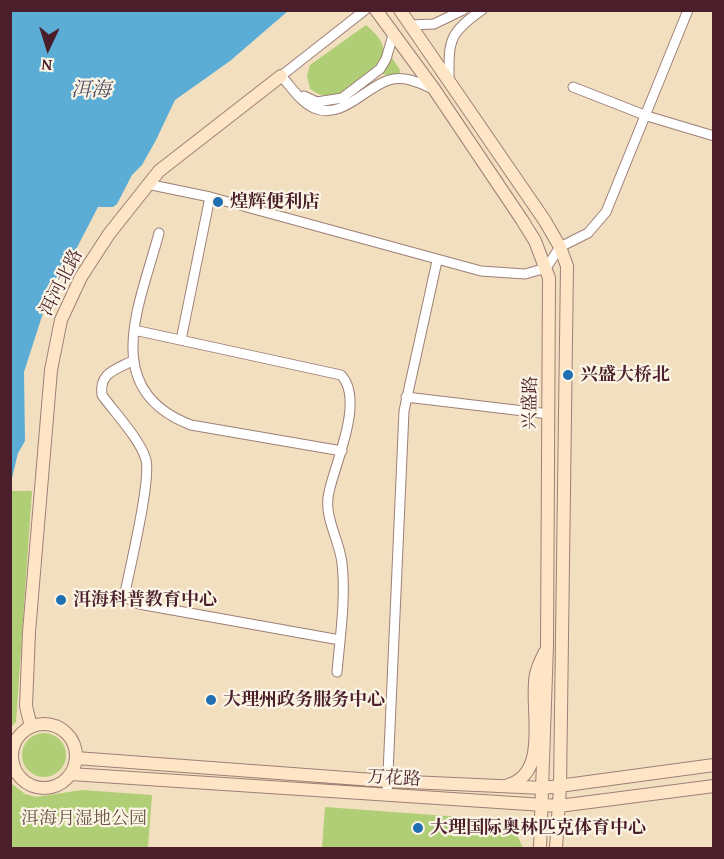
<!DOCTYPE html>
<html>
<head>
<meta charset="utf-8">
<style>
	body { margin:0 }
	#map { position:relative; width:724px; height:859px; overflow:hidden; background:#f2dfc0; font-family:"Gentium Book Plus",serif }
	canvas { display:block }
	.frame { position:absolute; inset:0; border:12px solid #4a1f2b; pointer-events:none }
	.north { position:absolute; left:18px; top:18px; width:60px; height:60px; -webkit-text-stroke:4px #fcf5e5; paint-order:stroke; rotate:184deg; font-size:16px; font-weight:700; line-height:24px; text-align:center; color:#4a1f2b }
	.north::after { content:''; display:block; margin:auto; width:21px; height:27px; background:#4a1f2b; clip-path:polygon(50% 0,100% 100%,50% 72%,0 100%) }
</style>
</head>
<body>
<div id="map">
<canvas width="724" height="859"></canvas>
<div class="frame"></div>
<div class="north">N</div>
</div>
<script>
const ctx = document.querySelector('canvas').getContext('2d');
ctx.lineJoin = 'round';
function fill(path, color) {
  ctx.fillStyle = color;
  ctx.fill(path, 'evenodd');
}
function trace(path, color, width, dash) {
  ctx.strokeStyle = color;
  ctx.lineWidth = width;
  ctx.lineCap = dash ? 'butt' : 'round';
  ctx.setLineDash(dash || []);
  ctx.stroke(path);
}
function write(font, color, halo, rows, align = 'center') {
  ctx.font = font + ' "Gentium Book Plus","Noto Serif SC",serif';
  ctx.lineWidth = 4.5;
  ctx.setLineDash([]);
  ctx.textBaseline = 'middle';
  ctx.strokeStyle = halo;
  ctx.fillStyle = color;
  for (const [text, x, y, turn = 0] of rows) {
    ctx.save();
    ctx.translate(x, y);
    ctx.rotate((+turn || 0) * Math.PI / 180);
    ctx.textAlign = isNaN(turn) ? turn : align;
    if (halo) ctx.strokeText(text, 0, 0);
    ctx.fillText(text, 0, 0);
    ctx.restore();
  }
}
fill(new Path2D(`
	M366,25C397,51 382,62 356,81C349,86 340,95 332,96C323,97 318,94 310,89L307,76L310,65Z
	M392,58L400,70L399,76L381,74Z
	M11,491H32L16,722L11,727Z
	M22 755a22 22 0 1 1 44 0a22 22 0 1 1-44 0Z
	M11,783L25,794L36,797L82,790L152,795L148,848H11Z
	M325,807L501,820L515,830L523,848H322Z`), '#b0ce75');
fill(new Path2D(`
	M11,10L288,11L230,61L175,100L156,140L142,165L132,175L117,204L113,207H98L43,313L24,372L25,441L18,453L11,482Z`), '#5badd6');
const street = new Path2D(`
	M365,10L281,76C290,85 301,103 314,108C342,120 364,88 389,80C404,75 420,83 433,89
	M410,25L434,24L463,10
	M449,81C449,42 447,34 482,10
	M573,87L647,116L714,136
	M304,96L317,102L342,98L380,69L386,59L393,35
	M147,184L210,197L481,271L525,274L546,268L560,247L588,233L606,212L688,10
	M159,233C140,305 98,389 191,425L342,451
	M134,330L341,375C365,400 335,463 329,492C323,517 339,538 342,563C346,599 340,637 337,672
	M181,340L210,197
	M132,361C115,370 99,373 102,395C114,412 141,440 146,460C151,481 130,567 125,593L129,599L139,604L340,640
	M406,397L549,414
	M387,796L404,411L437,261`);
const secondary = new Path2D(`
	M376,10L434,89L522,220L535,241L549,278L547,645L540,848
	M400,10L545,221L560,247L567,266L560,787L556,848
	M12 756a32 32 0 1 1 64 0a32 32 0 1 1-64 0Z
	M31,727L26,706L29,632L51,370L61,320L81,277L109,234L159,171L281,76
	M76,758L387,781L544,788L714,765
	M71,774L559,806L714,786
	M508,785C548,774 532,715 535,683C535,672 540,662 545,652`);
trace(street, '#9e7f76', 11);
trace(secondary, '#9e7f76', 14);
trace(street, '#fff', 9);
trace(secondary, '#fde5c5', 12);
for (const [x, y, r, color] of [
	[218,202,6,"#1f6fb2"],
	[568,375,6,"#1f6fb2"],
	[61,600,6,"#1f6fb2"],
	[211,700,6,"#1f6fb2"],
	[418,828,6,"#1f6fb2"]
]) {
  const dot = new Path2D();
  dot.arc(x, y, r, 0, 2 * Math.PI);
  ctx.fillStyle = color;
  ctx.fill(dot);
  trace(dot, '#fcf5e5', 2);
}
write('bold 18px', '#4a1f2b', '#fcf5e5', [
	["煌辉便利店",230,202],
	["兴盛大桥北",580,375],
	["洱海科普教育中心",73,600],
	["大理州政务服务中心",223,700],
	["大理国际奥林匹克体育中心",430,828]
], 'left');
write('18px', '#4a1f2b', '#fcf5e5', [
	["洱河北路",62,283,-63],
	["兴盛路",531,403,-89],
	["万花路",394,779,3]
]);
write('18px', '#695441', '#fcf5e5', [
	["洱海月湿地公园",84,819]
]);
write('italic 20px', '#505167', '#fcf5e5', [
	["洱海",91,91]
]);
</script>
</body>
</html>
